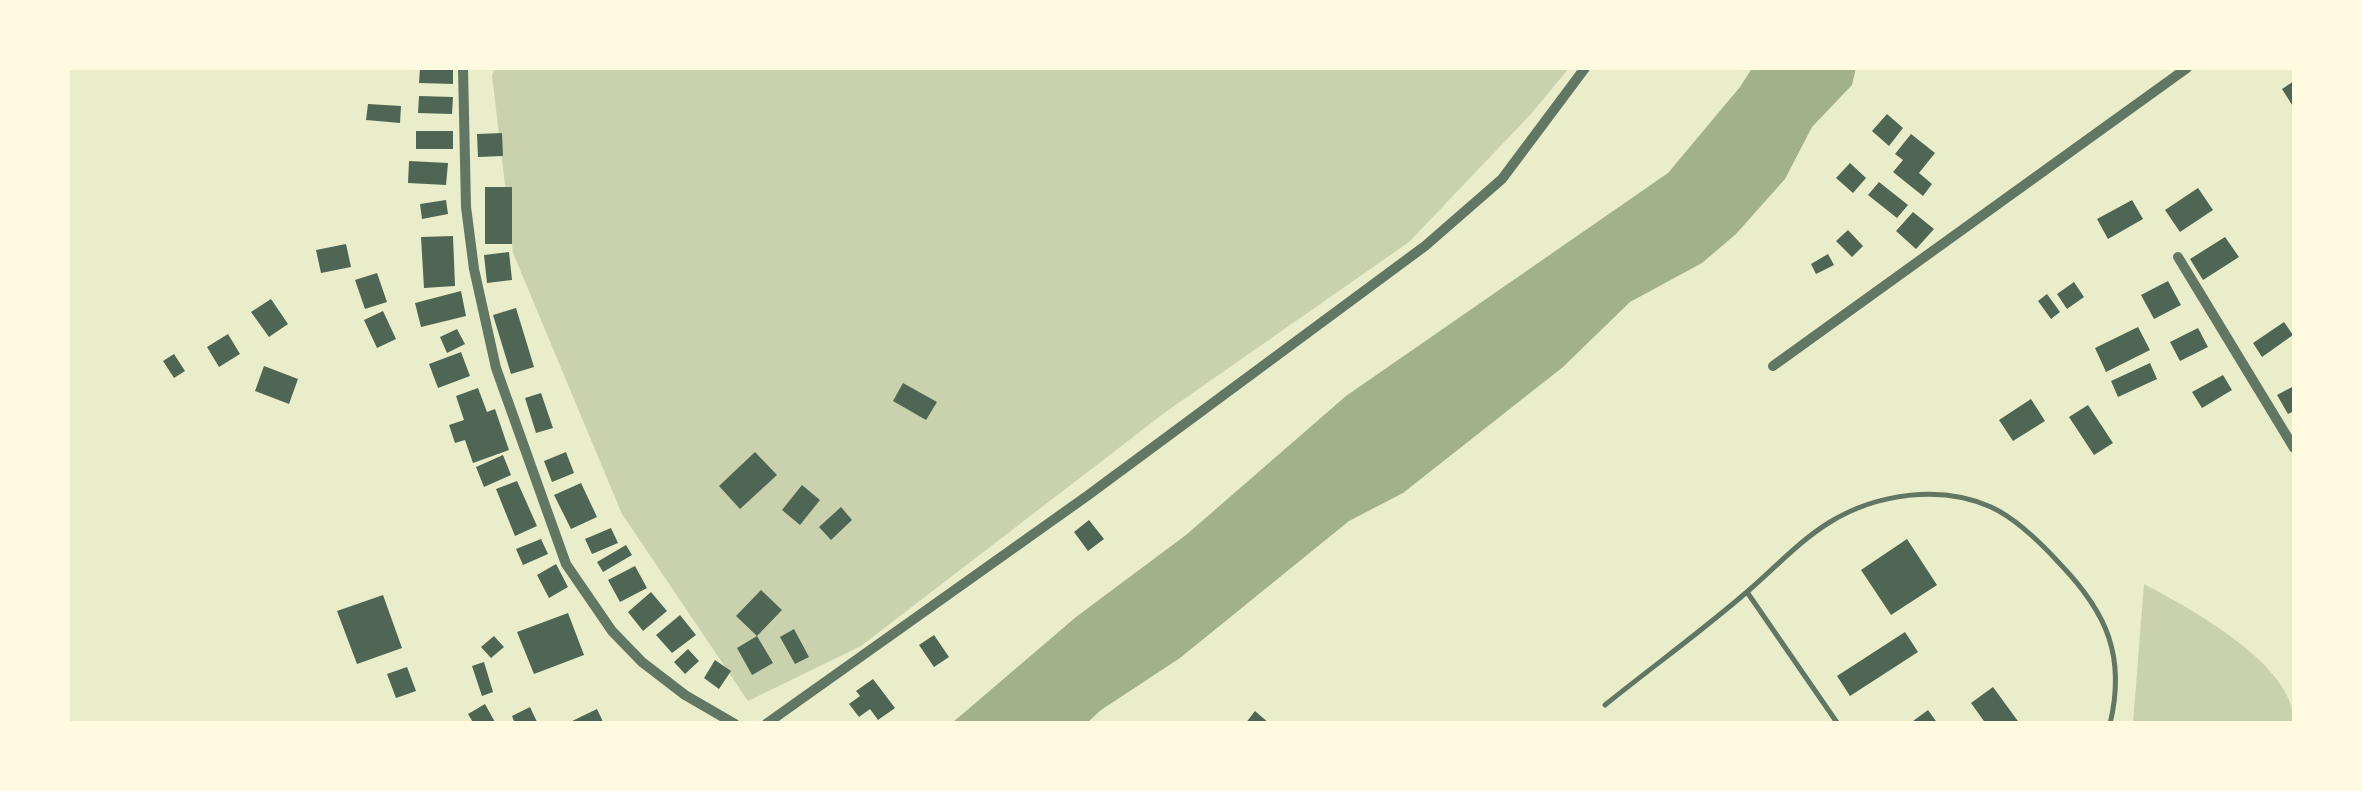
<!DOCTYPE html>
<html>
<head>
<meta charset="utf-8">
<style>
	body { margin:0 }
	#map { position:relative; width:2362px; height:791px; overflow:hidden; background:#e9edc9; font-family:"Archivo Narrow",sans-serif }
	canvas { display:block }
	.frame { position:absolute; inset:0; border:70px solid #fefae0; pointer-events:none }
</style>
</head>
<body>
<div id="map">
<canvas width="2362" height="791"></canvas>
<div class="frame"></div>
</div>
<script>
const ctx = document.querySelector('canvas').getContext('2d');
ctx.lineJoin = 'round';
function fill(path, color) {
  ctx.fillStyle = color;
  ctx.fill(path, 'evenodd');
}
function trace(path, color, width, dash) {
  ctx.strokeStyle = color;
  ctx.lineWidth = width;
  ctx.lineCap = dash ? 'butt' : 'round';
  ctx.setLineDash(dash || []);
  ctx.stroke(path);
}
fill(new Path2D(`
	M495,68H1569L1531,114L1409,242L1167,411L861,646L748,701L622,514L513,253L492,75Z
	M2144,584C2191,609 2295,665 2294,723H2133Z`), '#cad2ad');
fill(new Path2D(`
	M1752,68H1856L1852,85L1812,127L1785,179L1736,234L1702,263L1630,302L1563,367L1403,493L1349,521L1180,658L1101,710L1087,723H952L1076,617L1186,535L1346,396L1668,173L1740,87Z`), '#a3b18a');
fill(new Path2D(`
	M420,68H453V84L419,83Z
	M2294,81V108L2282,89Z
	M419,96L453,97L452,114L418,113Z
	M368,104L401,106L400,123L366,120Z
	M1887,114L1903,128L1889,146L1872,131Z
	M416,131H453V149H416Z
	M502,133L503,156L478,157L477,134Z
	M1911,134L1935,153L1919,173L1932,184L1923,196L1893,172L1903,160L1895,154Z
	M409,161L448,163L446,185L408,183Z
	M1850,163L1866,178L1853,193L1836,178Z
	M1879,182L1908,205L1897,218L1868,195Z
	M485,187H512V244H485Z
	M2198,188L2213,210L2180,232L2165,210Z
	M446,200L448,214L422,219L420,204Z
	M2132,200L2143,219L2108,239L2097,219Z
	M1913,212L1934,229L1916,249L1896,231Z
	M1848,230L1863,246L1852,257L1836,241Z
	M453,236L455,286L424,288L421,237Z
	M2225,237L2239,257L2203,280L2190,259Z
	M346,244L351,267L321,273L316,250Z
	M509,252L512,280L487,283L484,255Z
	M1828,254L1834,265L1816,274L1811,264Z
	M377,273L387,302L365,309L355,280Z
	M2168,281L2181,305L2154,319L2141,295Z
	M2074,282L2084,297L2067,309L2057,294Z
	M461,291L466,316L421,327L415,303Z
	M2047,294L2060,312L2051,319L2038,301Z
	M271,299L288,324L269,337L251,312Z
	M516,308L534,367L511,374L493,315Z
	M383,311L396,339L377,348L364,320Z
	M2284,322L2293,335L2262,357L2253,343Z
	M2138,327L2150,350L2106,372L2095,348Z
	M2198,328L2208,347L2180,361L2170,342Z
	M457,329L465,344L447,353L440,337Z
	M228,334L240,354L219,367L207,347Z
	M461,352L470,376L438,388L429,364Z
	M174,354L185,371L174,378L163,361Z
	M2150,363L2157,379L2118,397L2111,381Z
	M264,366L298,379L289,404L255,391Z
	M2223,375L2232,390L2202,408L2192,392Z
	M903,383L937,402L926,420L893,401Z
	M2294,386V411L2288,414L2277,395Z
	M478,388L487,412L495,409L509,450L473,463L465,440L455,443L449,425L464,420L456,396Z
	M541,393L553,428L536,433L525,398Z
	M2031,399L2045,421L2013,441L1999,420Z
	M2088,405L2113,443L2094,455L2069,417Z
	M566,452L574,473L552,482L544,461Z
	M755,452L777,475L740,509L719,486Z
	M503,455L511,475L484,487L476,467Z
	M517,481L537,526L515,536L496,489Z
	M581,483L597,517L571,529L554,495Z
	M802,485L820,500L800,525L782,510Z
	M841,507L852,520L831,540L819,527Z
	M1089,520L1104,539L1088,551L1074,532Z
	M611,528L618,543L592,554L585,539Z
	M541,539L548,554L523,565L516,549Z
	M1907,539L1937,585L1891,615L1861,570Z
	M626,545L632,555L603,572L597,562Z
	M556,564L568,587L549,598L537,575Z
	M635,566L647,588L620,602L608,580Z
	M761,590L782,610L757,636L736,616Z
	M651,592L667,611L643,631L628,612Z
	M383,595L402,648L357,664L337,611Z
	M568,613L584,655L534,674L517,632Z
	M680,615L696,635L672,653L656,635Z
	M794,629L809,657L795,664L780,637Z
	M1905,632L1918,652L1850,696L1837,676Z
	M934,635L949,657L934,667L919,645Z
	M494,636L504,647L491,658L481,647Z
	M757,636L773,663L752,675L737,648Z
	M688,649L699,661L685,674L674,662Z
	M715,660L731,671L719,689L704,678Z
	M484,662L493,692L482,696L472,666Z
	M407,667L416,691L396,698L387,674Z
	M873,679L895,708L878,720L870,709L859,717L849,704L860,696L856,691Z
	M1993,687L2020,724H1986L1971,703Z
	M485,704L496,724H474L468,714Z
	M530,707L538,724H515L512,716Z
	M597,709L604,724H566Z
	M1928,710L1938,724H1909Z
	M1255,711L1270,724H1245Z`), '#4f6655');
trace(new Path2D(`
	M1747,592L1838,724
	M1605,705C1652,667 1702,631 1748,591C1775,568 1799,541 1830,522C1876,494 1940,484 1991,507C2017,519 2042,544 2061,565C2107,613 2126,657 2110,724`), '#617663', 5);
trace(new Path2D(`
	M463,68L466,207L474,269L496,368L566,564L612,631L642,662L685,695L735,724
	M2178,257L2294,448
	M1773,366L2187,68
	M766,724L1087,496L1425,246L1502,179L1585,68`), '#617663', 10);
</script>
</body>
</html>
